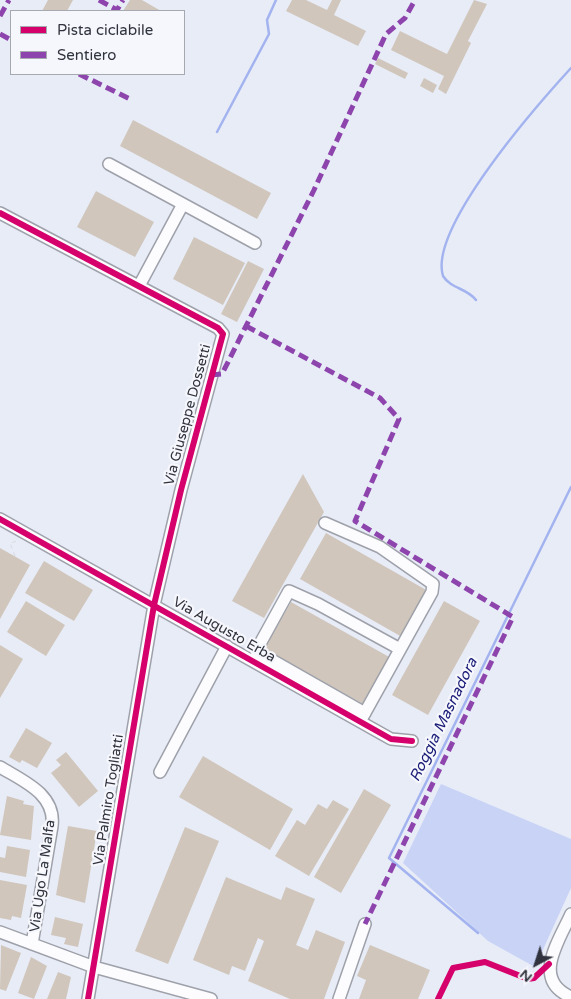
<!DOCTYPE html>
<html>
<head>
<meta charset="utf-8">
<style>
	body { margin:0 }
	#map { position:relative; width:571px; height:999px; overflow:hidden; background:#e8ecf7; font-family:"Varela Round",sans-serif }
	canvas { display:block }
	.legend { position:absolute; left:10px; top:10px; width:175px; height:65px; box-sizing:border-box; background:#f5f7fc; border:1px solid #a6a9b0; margin:0; padding:6px 9px; list-style:none; font-size:15px; color:#30333d }
	.legend li { display:flex; align-items:center; gap:10px; height:25px }
	.legend b { width:25px; border:1px solid #a6a9b0 }
	.north { position:absolute; left:511px; top:939px; width:50px; height:50px; -webkit-text-stroke:4px #f5f7fc; paint-order:stroke; rotate:220deg; font-size:14px; font-weight:700; line-height:20px; text-align:center; color:#30333d }
	.north::after { content:''; display:block; margin:auto; width:18px; height:22px; background:#30333d; clip-path:polygon(50% 0,100% 100%,50% 72%,0 100%) }
</style>
</head>
<body>
<div id="map">
<canvas width="571" height="999"></canvas>
<ul class="legend">
<li><b style="height:6px;background:#d6006c"></b>Pista ciclabile</li>
<li><b style="height:6px;background:#8e44ad"></b>Sentiero</li>
</ul>
<div class="north">N</div>
</div>
<script>
const ctx = document.querySelector('canvas').getContext('2d');
ctx.lineJoin = 'round';
function fill(path, color) {
  ctx.fillStyle = color;
  ctx.fill(path, 'evenodd');
}
function trace(path, color, width, dash) {
  ctx.strokeStyle = color;
  ctx.lineWidth = width;
  ctx.lineCap = dash ? 'butt' : 'round';
  ctx.setLineDash(dash || []);
  ctx.stroke(path);
}
function write(font, color, halo, rows, align = 'center') {
  ctx.font = font + ' "Varela Round",sans-serif';
  ctx.lineWidth = 4.5;
  ctx.setLineDash([]);
  ctx.textBaseline = 'middle';
  ctx.strokeStyle = halo;
  ctx.fillStyle = color;
  for (const [text, x, y, turn = 0] of rows) {
    ctx.save();
    ctx.translate(x, y);
    ctx.rotate((+turn || 0) * Math.PI / 180);
    ctx.textAlign = isNaN(turn) ? turn : align;
    if (halo) ctx.strokeText(text, 0, 0);
    ctx.fillText(text, 0, 0);
    ctx.restore();
  }
}
fill(new Path2D(`
	M441,784L571,839V888L535,967L488,941L403,863Z`), '#c8d3f6');
trace(new Path2D(`
	M217,132L269,34L267,20L276,0
	M476,300C467,288 451,289 443,276C428,228 539,103 571,68
	M478,933L389,858L571,487`), '#a3b3ef', 2.5);
fill(new Path2D(`
	M48,0H73L67,11H42Z
	M130,0H142L161,11H123Z
	M292,0H306L327,10L332,0H341L334,15L366,31L358,46L286,11Z
	M474,0L487,4L468,41L471,43L446,94L438,89L444,76L391,50L400,31L447,54Z
	M378,58L408,73L405,79L375,64Z
	M424,78L437,85L433,93L420,86Z
	M133,120L271,193L257,219L120,146Z
	M96,191L154,222L135,257L77,227Z
	M194,237L245,263L223,305L173,279Z
	M248,261L264,269L237,322L221,314Z
	M303,474L324,512L264,618L232,601Z
	M326,533L428,591L402,637L300,579Z
	M0,548L30,565L0,619Z
	M44,561L93,590L74,621L25,593Z
	M26,601L65,625L46,656L7,632Z
	M444,601L480,621L428,715L392,695Z
	M291,602L391,658L365,705L264,649Z
	M0,645L23,659L0,698Z
	M26,728L52,743L37,768L22,760L20,763L9,757Z
	M66,752L98,791L79,807L51,773L61,765L56,760Z
	M203,756L293,809L270,850L179,797Z
	M364,789L391,805L341,893L314,877Z
	M7,796L24,801L23,804L34,806L31,840L0,835Z
	M333,800L349,809L309,876L275,856L297,820L305,825L318,804L327,809Z
	M68,826L97,831L85,903L56,895Z
	M185,827L219,841L168,964L135,951Z
	M7,846L30,850L26,877L0,872V857L5,858Z
	M226,877L281,900L286,887L315,899L296,945L308,950L316,930L345,942L324,999H290L248,981L264,941L258,938L245,971L232,966L229,975L193,960Z
	M0,880L27,885L21,918L12,916L11,920L0,918Z
	M55,917L83,924L78,947L64,944L66,938L51,935Z
	M1,945L21,953L6,991L0,989Z
	M370,945L430,970L418,999H359L366,980L357,976Z
	M31,957L47,966L34,999L18,993Z
	M58,972L71,977L66,999H47Z`), '#d0c6bc');
const minor = new Path2D(`
	M109,164L255,243
	M0,213L218,328L223,334L181,490L154,605L88,999
	M139,286L183,204
	M0,519L391,739L412,741
	M325,523L380,547L433,584L432,592L362,718
	M365,713L256,651L289,591L318,604L400,649
	M0,767C23,781 56,794 52,826L32,944
	M160,772L227,646
	M571,914C559,941 531,980 571,997
	M0,932L94,967L211,999
	M339,999L365,924`);
trace(minor, '#9ea1aa', 14);
trace(new Path2D(`
	M15,556L10,543L17,541`), '#d8d8dc', 1, [4, 4]);
trace(minor, '#fcfcfe', 11);
trace(new Path2D(`
	M99,0L117,10L123,0
	M0,16L9,0
	M0,34L11,40
	M79,74L130,99
	M246,326L380,398L399,419L355,521L513,617L365,924
	M211,375L222,374L314,190L386,34L405,18L415,0`), '#8e44ad', 5, [10, 5]);
trace(new Path2D(`
	M0,213L218,328L223,334L181,490L154,605L88,999
	M0,519L391,739L412,741
	M438,999L453,968L485,962L528,979L534,978L549,964`), '#d6006c', 6);
write('14px', '#30333d', '#f5f7fc', [
	["Via Giuseppe Dossetti",188,415,-75],
	["Via Augusto Erba",224,630,30],
	["Via Palmiro Togliatti",109,800,-81],
	["Via Ugo La Malfa",43,876,-82]
]);
write('italic 15px', '#181a76', '#f5f7fc', [
	["Roggia Masnadora",444,720,-64]
]);
</script>
</body>
</html>
